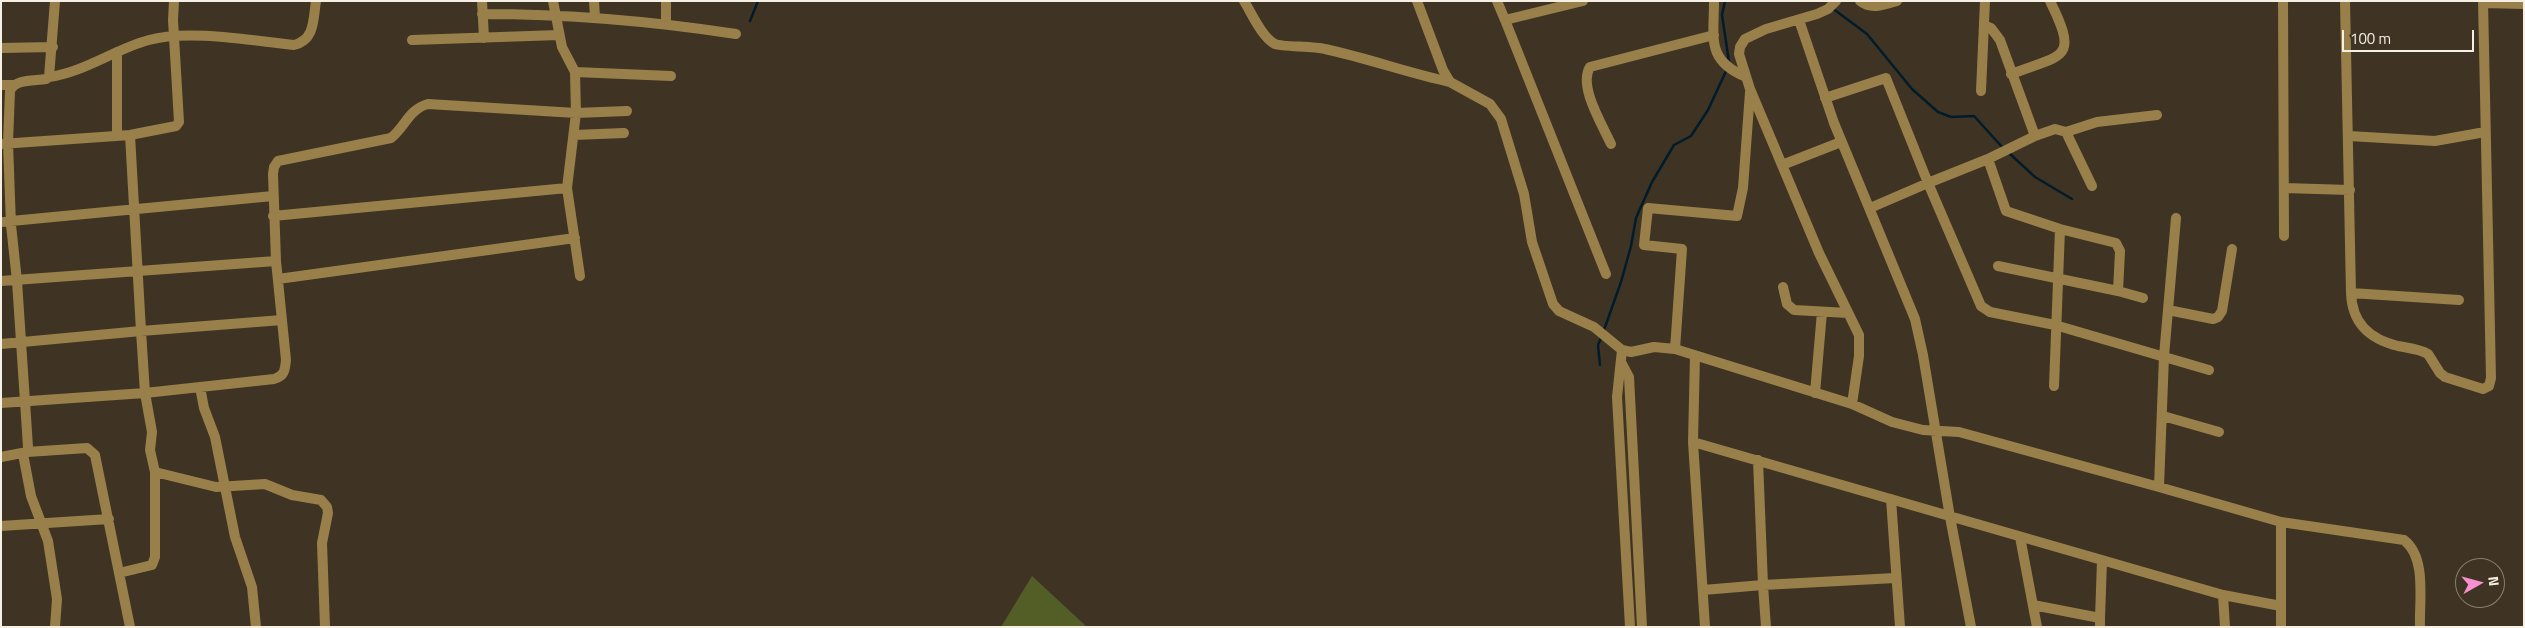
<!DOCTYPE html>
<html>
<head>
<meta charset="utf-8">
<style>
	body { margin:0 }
	#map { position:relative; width:2525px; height:628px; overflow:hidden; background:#3f3423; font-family:"Titillium Web",sans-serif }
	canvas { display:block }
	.frame { position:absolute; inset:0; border:2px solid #f6efe4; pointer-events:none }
	.north { position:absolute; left:2455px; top:558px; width:50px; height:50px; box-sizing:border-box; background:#3f3423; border:1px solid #887f70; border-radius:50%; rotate:83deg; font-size:14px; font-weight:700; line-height:20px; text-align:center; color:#f6efe4 }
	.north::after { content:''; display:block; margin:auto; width:18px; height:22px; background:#f690cf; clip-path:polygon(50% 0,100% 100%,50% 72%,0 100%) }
	.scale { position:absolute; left:2342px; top:30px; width:132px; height:22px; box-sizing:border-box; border:2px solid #f6efe4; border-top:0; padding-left:6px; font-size:15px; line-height:18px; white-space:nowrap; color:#f6efe4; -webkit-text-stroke:4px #3f3423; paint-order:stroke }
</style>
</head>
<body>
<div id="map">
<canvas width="2525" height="628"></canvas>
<div class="frame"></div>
<div class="north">N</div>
<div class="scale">100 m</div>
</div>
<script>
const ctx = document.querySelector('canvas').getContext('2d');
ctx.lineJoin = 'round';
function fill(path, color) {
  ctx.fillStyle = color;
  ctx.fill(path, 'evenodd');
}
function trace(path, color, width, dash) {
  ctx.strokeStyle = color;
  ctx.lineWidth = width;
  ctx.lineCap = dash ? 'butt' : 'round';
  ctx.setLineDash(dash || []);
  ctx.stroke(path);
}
fill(new Path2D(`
	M1032,576L1087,627H1001Z`), '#535e26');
trace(new Path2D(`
	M1725,1L1722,15L1729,62
	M1832,8L1867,34L1912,89L1938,112L1951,117L1974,116L2003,148
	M750,21L758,1
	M2009,153L2035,177L2072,199
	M1604,330L1621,282L1631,246L1636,218L1652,182L1674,145L1691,136L1708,110L1727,69
	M1600,365L1598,345L1601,338`), '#001c2b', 2.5);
trace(new Path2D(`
	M482,1L484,38
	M553,1L562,47L575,72L576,113L567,188L580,276
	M594,1L595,17
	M666,1V24
	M1244,1C1252,14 1262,37 1275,44C1282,47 1313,46 1325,49C1367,58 1408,73 1450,82
	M1417,1L1443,70L1450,82L1490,104L1501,119L1524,194L1532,242L1553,304L1559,311L1594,327L1622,350L1631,352L1654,347L1675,349L1852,404L1892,422L1923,430L1959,432L2159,487L2164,356L2176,218
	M1497,1L1505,20L1583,1
	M1714,1C1714,39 1706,60 1746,77
	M1836,1L1828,9L1817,14L1766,29L1745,39L1740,47L1739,54L1750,89L1819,253L1859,335V356L1852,404
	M1860,1C1871,10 1884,5 1897,1
	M2283,1L2284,236
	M2345,1L2351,293C2352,323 2369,339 2398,346C2408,348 2420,349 2428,354L2440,373L2445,377L2483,389L2489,386L2491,378L2483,1
	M2483,3L2524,4
	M482,14C568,14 651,21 736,34
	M1505,20L1606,274
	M1799,20L1834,123L1915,319L1923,355L1950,517L1971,627
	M1984,25L1991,28L2000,40L2035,136L1988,159L1928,183L1981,306L1990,312L2055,325L2209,370
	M412,40L559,35
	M1,48L53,47
	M575,72L671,76
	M2011,74C2064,54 2079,60 2050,1
	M49,77C85,72 115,49 149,40C188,29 253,41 294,45C315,40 313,20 316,1
	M1,85H12
	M1981,91L1985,1
	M1825,98L1886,78L1928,183L1870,208
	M2066,132L2097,122L2157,115
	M574,135L624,133
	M117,136V52
	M2035,136L2055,129L2066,132L2092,186
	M2349,136L2435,141L2485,132
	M1,144L130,135L176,126L179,122L173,20L174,1
	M1611,144C1602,124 1578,86 1590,67L1714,35
	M1988,159L2006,211L2060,229L2116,243L2120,251L2118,291
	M1782,165L1841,142
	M2284,188L2350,190
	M273,216L567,188
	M1,222L273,196
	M276,261L273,174L274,167L278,161L391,138C405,127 409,109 428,104L576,113L627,111
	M1998,266L2118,291L2143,298
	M278,279L575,238
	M1,281L276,261L286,360C285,371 284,376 274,379L145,393L1,403
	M1783,287L1787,304L1794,310L1848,313
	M2351,293L2459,300
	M2168,310L2213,319L2218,317L2222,311L2232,249
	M1,344L141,331L130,135
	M1675,349L1682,249L1644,245L1648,208L1737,216L1743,188L1750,92
	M1622,350L1617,397L1630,627
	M1695,355L1693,442L1705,627
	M1621,362L1629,377L1642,627
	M2054,386L2060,229
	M200,387L204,408L215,437L235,537L252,587L256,627
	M1815,393L1822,312
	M2163,416L2219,432
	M1693,442L2223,595L2225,627
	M27,452L87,448L95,455L130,627
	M23,454L31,496L48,541L57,599L55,627
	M1,457L27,452L28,447L17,281L11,225L8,143L10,91C15,79 33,81 46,79L49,77L55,1
	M155,472L216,487L265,484L292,495L321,500L327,507L328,513L322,543L325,627
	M2159,487L2281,522L2404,540C2427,558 2419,600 2420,627
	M1891,499L1900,627
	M2281,522V627
	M1,526L109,519
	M2020,537L2037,627
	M119,573L152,565L155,557V472L150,450L152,432L145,393L141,331L282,320
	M1703,590L1763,585L1758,460
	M2223,595L2281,606
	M2033,605L2100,618V627
	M2100,618L2102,561
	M1766,627L1763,585L1895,578`), '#99804a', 10);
</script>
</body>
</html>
